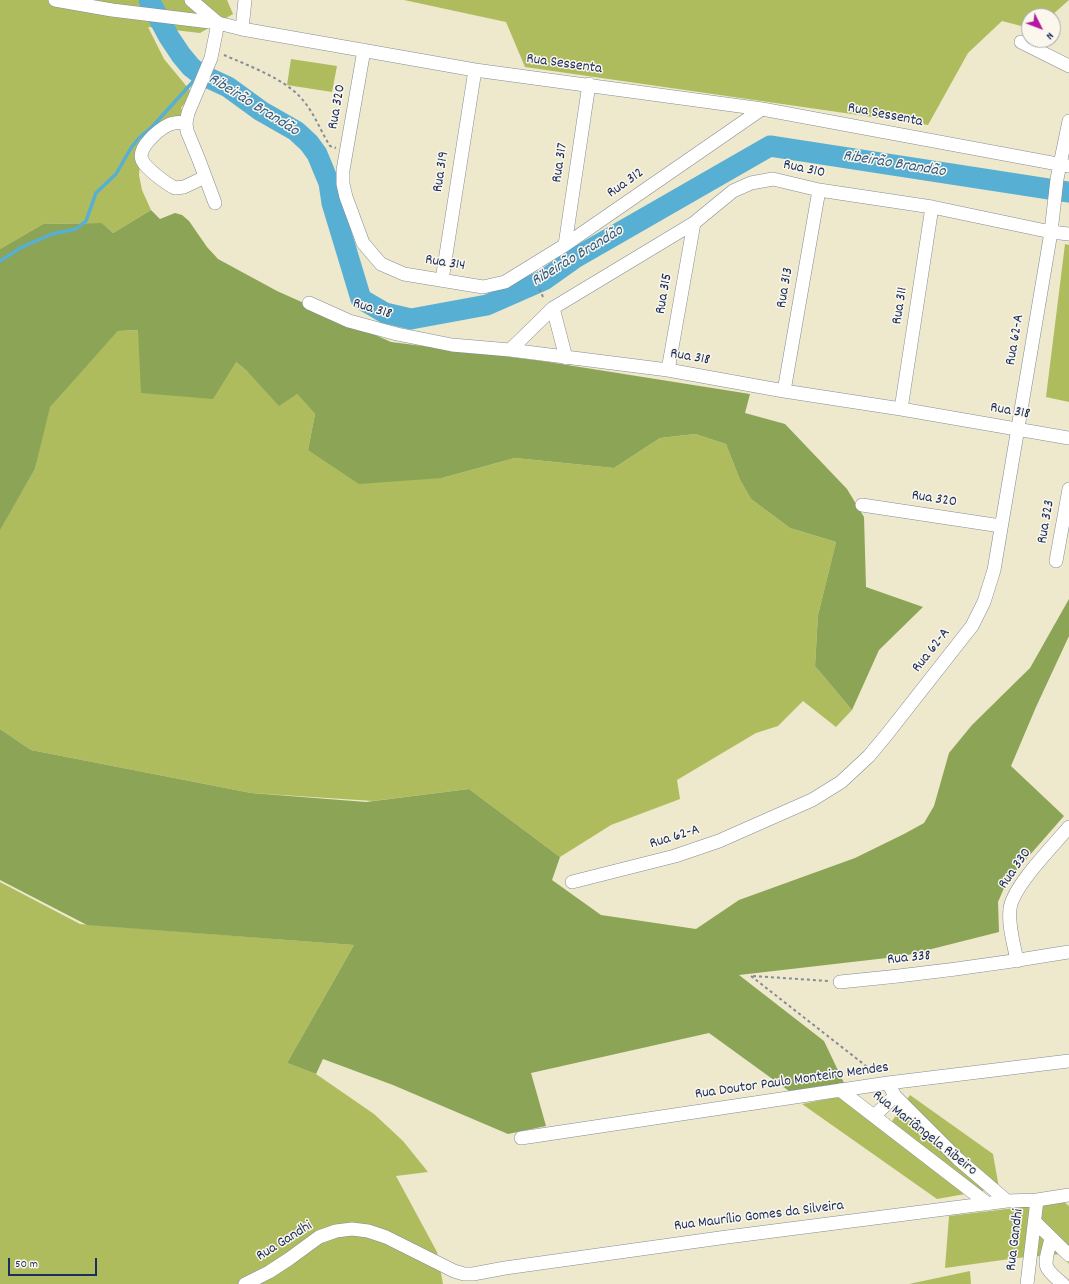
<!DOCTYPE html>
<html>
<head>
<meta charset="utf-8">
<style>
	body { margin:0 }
	#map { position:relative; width:1069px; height:1284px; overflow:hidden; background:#eee8cc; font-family:Dekko,sans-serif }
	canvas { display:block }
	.north { position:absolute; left:1021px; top:8px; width:40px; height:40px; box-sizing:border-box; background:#fbf7ec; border:1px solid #a1a7b3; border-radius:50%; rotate:132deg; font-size:11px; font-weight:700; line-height:16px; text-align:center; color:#1b2f5e }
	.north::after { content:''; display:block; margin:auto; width:14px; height:18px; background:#b5179e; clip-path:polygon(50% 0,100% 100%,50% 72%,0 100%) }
	.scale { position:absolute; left:8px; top:1258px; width:89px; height:18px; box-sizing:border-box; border:2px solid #1b2f5e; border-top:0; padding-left:5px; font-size:12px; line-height:14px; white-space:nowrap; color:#1b2f5e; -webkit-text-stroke:3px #fbf7ec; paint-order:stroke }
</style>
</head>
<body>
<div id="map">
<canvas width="1069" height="1284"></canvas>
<div class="north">N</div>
<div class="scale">50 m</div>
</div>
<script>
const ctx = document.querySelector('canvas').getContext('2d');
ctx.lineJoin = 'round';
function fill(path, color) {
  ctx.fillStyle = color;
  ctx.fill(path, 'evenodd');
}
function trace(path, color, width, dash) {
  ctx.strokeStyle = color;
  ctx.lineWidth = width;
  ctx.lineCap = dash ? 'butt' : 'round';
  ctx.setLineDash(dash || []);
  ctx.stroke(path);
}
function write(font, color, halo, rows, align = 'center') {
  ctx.font = font + ' Dekko,sans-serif';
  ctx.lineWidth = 3;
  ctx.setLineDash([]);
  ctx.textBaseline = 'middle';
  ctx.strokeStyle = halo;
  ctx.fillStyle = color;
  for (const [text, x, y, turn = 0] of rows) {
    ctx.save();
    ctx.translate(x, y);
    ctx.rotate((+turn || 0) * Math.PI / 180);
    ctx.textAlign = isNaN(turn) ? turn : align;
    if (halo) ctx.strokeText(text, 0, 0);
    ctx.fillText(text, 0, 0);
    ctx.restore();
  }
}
fill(new Path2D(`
	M0,0H227L233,14L200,33L148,27L164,59L193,94L181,108L185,116L158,136L140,162L139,175L142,190L151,210L113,233L102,223L43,224L0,249Z
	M404,0H1069L1051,16H1029V28L1002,21L968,53L928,125L525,67L506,22Z
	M291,59L337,66L332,92L287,85Z
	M1065,244L1069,245V402L1046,397Z
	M138,330L236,362L247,371L297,394L315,414L308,450L442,478L515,458L614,468L660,438L695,434L726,444L740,480L751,499L790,528L836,542L818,615L815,666L852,710L836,727L803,701L778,726L756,733L677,780L680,799L611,825L560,857L469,789L373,801L251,793L31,750L0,729V529L35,469L49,407L118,331Z
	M0,882L80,924L354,945L287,1063L316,1074L374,1114L403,1141L428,1172L396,1176L437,1252L443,1284H0Z
	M910,1095L993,1154L999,1188L937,1199L802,1104L843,1096L886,1130Z
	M1064,1202L1069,1206V1264L1061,1254L1017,1258L945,1268L949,1216Z
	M970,1271L971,1284H909Z`), '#afbc5e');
fill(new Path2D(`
	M151,210L160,219L175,213L182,215L189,221L207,247L218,259L277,291L391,342L542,361L750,394L745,413L785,424L847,489L864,517L866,587L923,607L879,650L852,710L815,666L818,615L836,542L790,528L751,499L740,480L726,444L695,434L660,438L614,468L515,458L442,478L359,484L308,450L315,414L297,394L279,406L247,371L236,362L213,399L141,393L138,330L118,331L50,407L35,469L0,530V249L43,224L102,223L113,233Z
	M1069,599V636L1036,707L1011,766L1064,816L1007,881L998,902L999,932L904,956L739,975L824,1041L844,1083L789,1091L709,1033L531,1073L546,1126L508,1134L393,1085L323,1059L316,1074L287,1063L354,945L87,925L0,880V729L31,750L251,793L366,802L469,789L560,857L552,880L601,915L696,929L739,900L855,858L904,834L924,823L934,806L949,753L972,725L1030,668Z`), '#8ba455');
trace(new Path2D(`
	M0,261L22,247L52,234L76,229L86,221L96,193L116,174L131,148L139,138L152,127L198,76`), '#57afd4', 3.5);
trace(new Path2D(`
	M149,0L169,37L181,55L191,67L200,74L228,87L261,111L296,131L309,143L317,154L329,183L332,203L361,299L385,313L411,319L487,305L544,280L575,258L770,146L1069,192`), '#57afd4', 21);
const minor = new Path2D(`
	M55,0L112,10L218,23L242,29L475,70L762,109L1069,166
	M191,0L218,23L211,58L188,113L186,123L187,131L199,160L215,203
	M242,29L245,0
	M1021,42L1069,66
	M364,50L343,170V184L346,197L363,243L381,264L404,274L483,287L505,282L565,245L762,109
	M186,123C179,122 174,122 168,125C158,130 137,148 142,160C146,169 167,184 175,188L184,187L205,177
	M565,245L589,84
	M442,280L475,70
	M309,303L349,321L397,334L452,345L510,350L668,370L784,391L901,409L1069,438
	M553,308L566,358
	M510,350L553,308L694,223L733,191L751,183L773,179L819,190L932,207L1051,232L1069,234
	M668,370L694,223
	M784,391L819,190
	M901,409L932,207
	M862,505L1001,526
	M1056,561L1069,489
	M572,882L675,856L719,841L812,800L841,782L869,756L888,733L972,626L984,602L994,570L1051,232L1057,179L1069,121
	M1017,961C1014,944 1008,926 1010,909C1012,887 1054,845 1069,827
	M840,982C917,975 993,965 1069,952
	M888,1083L895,1096L958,1159L1007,1201
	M840,1090L988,1204
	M874,1116L895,1096
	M521,1138L888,1083L1069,1061
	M1035,1222L1069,1255
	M1051,1238C1045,1266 1040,1265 1063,1284
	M245,1284L269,1272L289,1259L319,1237L336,1231L352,1229L368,1231L386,1237L454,1271L464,1274H473L505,1268L727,1237L1007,1201L1037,1200L1069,1195
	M1027,1284L1037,1200`);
trace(minor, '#848c95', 14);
trace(new Path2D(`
	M224,55C247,65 285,79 301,98C314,112 320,130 330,146L336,148
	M534,278L544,299
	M751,976L875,1073
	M753,976L828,981`), '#848c95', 2, [3, 3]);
trace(minor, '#fff', 13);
write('15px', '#1b2f5e', '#fbf7ec', [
	["Rua Sessenta",564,65,8],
	["Rua 320",338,107,-80],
	["Rua Sessenta",885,116,11],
	["Rua 317",561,163,-81],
	["Rua 310",804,170,12],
	["Rua 319",442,172,-81],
	["Rua 312",626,184,-35],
	["Rua 314",445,264,9],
	["Rua 313",786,288,-80],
	["Rua 315",665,294,-80],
	["Rua 311",901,306,-81],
	["Rua 318",372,310,17],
	["Rua 62-A",1016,340,-80],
	["Rua 318",690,358,10],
	["Rua 318",1010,412,10],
	["Rua 320",934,500,9],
	["Rua 323",1047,522,-80],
	["Rua 62-A",932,651,-52],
	["Rua 62-A",675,838,-17],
	["Rua 330",1016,869,-55],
	["Rua 338",909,959,-6],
	["Rua Doutor Paulo Monteiro Mendes",792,1082,-8],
	["Rua Mariângela Ribeiro",924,1134,38],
	["Rua Maurílio Gomes da Silveira",759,1217,-7],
	["Rua Gandhi",1016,1240,-83],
	["Rua Gandhi",285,1242,-32]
]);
write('italic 16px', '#305c87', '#fbf7ec', [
	["Ribeirão Brandão",253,106,32],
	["Ribeirão Brandão",894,165,9],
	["Ribeirão Brandão",578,257,-31]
]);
</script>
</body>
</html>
